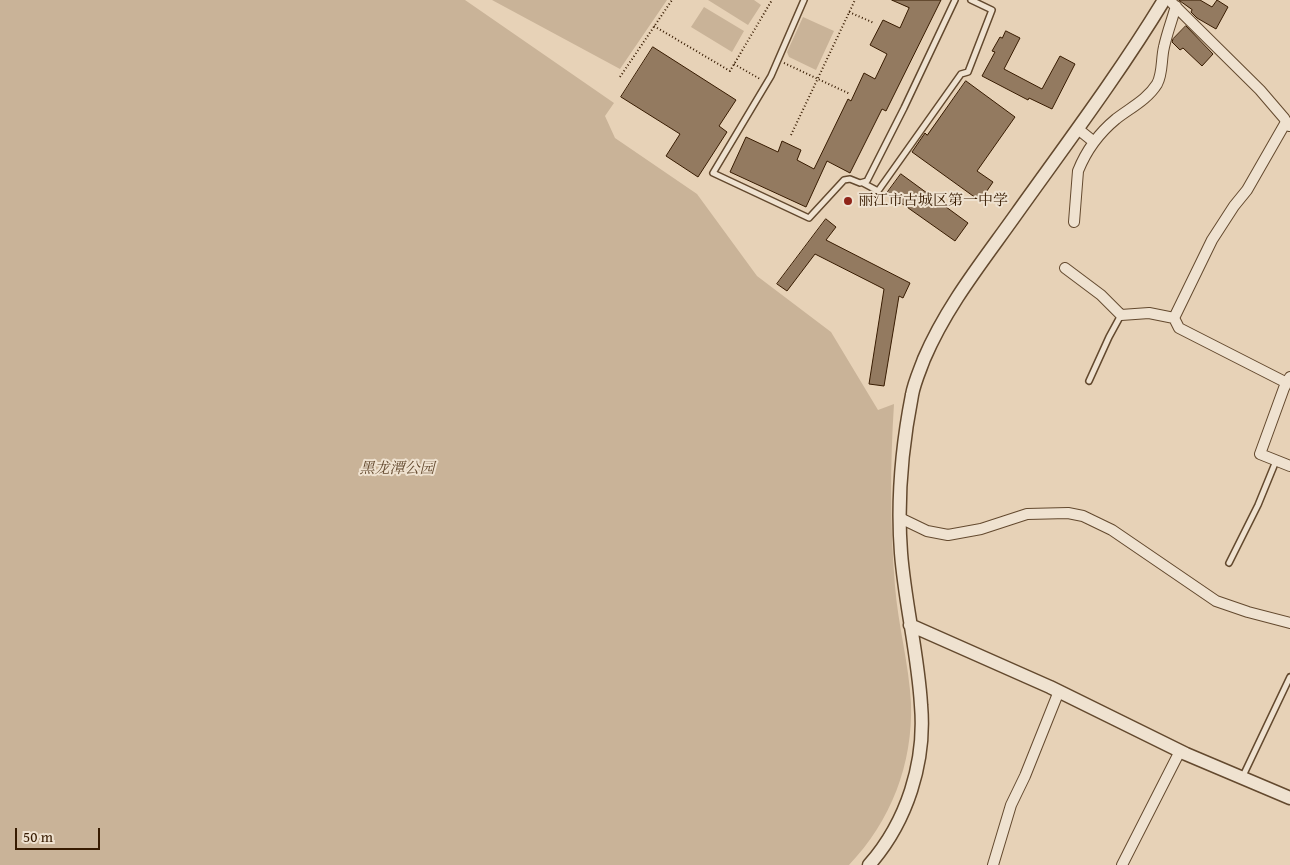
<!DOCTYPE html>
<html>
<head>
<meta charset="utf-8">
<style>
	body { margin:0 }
	#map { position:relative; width:1290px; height:865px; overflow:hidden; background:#e7d2b7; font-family:"Gentium Book Plus",serif }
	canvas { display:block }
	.scale { position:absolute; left:15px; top:828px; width:85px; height:22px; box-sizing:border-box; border:2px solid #371b01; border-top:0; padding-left:6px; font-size:15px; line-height:18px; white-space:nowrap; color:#371b01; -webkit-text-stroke:4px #efe2d0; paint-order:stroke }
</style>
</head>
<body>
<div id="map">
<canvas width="1290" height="865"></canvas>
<div class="scale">50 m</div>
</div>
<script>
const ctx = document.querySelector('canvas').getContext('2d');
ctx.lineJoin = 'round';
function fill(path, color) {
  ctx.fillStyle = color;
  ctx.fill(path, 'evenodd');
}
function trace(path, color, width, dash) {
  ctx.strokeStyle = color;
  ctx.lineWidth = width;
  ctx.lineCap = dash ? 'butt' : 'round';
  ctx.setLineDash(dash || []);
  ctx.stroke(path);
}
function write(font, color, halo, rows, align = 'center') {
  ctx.font = font + ' "Gentium Book Plus","Noto Serif SC",serif';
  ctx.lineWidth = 4;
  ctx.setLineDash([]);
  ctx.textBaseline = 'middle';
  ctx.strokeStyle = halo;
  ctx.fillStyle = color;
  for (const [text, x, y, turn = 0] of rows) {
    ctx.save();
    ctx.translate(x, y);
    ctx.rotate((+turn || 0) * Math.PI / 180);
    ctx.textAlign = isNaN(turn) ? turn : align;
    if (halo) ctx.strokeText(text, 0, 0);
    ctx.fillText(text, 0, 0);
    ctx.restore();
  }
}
fill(new Path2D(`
	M0,0H465L614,103L605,116L615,138L697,194L757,276L831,332L878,410L894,404C890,466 890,525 895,586C898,625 909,664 911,703C913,764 891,821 849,865H0Z
	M492,0H667L620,69Z
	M708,0H754L761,5L748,25Z
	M704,7L744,31L732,52L691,27Z
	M803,17L834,31L816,70L789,57L787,52Z`), '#c9b398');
const building = new Path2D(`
	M892,0H941L886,111L882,109L850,173L827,161L806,207L730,172L746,137L778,152L782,141L801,150L797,160L814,169L848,99L851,101L864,73L875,79L887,54L870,45L883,20L900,28L909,8Z
	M1179,0H1200L1212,7L1217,0L1228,7L1216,29L1197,18L1191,12L1192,10Z
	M1186,26L1213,54L1202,66L1183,48L1180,50L1172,42L1173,39Z
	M1006,31L1020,38L1004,69L1042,89L1060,56L1075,64L1052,109L1029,98L1028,100L982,76L995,52L992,51L1000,37L1002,38Z
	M653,47L736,100L719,126L727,132L698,177L666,156L680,134L621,97Z
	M966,81L1015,117L977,171L993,182L980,201L912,152L925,133L927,135Z
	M901,174L968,223L955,241L887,193Z
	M826,219L836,227L826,240L910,283L903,298L899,296L884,386L869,384L884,289L815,254L787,291L777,284Z`);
fill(building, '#937a60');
trace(building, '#371b01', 1);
const service = new Path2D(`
	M804,0L771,76L713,173L809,218L844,180L850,179L860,183L867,181L904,108L955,0
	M863,183L878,191L961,74L968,72L992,10L971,0
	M1089,381L1109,337L1121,315
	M1229,563L1258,505L1276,461
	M1242,778L1290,677`);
const minor = new Path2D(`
	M1172,3L1260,90L1284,118L1289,126
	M1286,122L1247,190L1234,206L1212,240L1174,318L1179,328L1287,383
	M1078,129L1094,142
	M1074,222L1078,171C1086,151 1099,133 1116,119C1130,108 1147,100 1157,84C1163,73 1161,59 1164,47C1167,33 1172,20 1176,6
	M1065,268L1101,295L1121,315L1149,313L1174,318
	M1290,377L1284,388L1260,454L1290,466
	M900,518L927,531L948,535L981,529L1027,514L1068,513L1083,516L1112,530L1216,601L1248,612L1290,623
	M993,865L1011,805L1025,776L1059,691
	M1122,865L1180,751`);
const tertiary = new Path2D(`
	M910,625L1050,687L1186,754L1290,798
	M869,865C907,822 926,762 921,705C918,654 905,604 901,553C897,501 902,446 912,395C914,383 920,370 924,359C947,305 983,261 1017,213C1067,143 1119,74 1164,0`);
trace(service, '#63492e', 8);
trace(minor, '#63492e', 12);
trace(tertiary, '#63492e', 15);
trace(new Path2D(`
	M849,12L874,23
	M654,26L730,71L772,0
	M784,63L850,94
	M734,64L760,79
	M620,77L672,0
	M791,135L855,0`), '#371b01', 2, [1, 2.5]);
trace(service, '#efe2d0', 5);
trace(minor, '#efe2d0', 10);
trace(tertiary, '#efe2d0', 12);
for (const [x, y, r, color] of [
	[848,201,5,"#8f2418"]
]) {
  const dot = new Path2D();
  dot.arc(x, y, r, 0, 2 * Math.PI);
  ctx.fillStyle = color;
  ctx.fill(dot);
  trace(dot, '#efe2d0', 2);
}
write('15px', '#371b01', '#efe2d0', [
	["丽江市古城区第一中学",858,201]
], 'left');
write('italic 15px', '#63492e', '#efe2d0', [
	["黑龙潭公园",397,469]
]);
</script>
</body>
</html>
